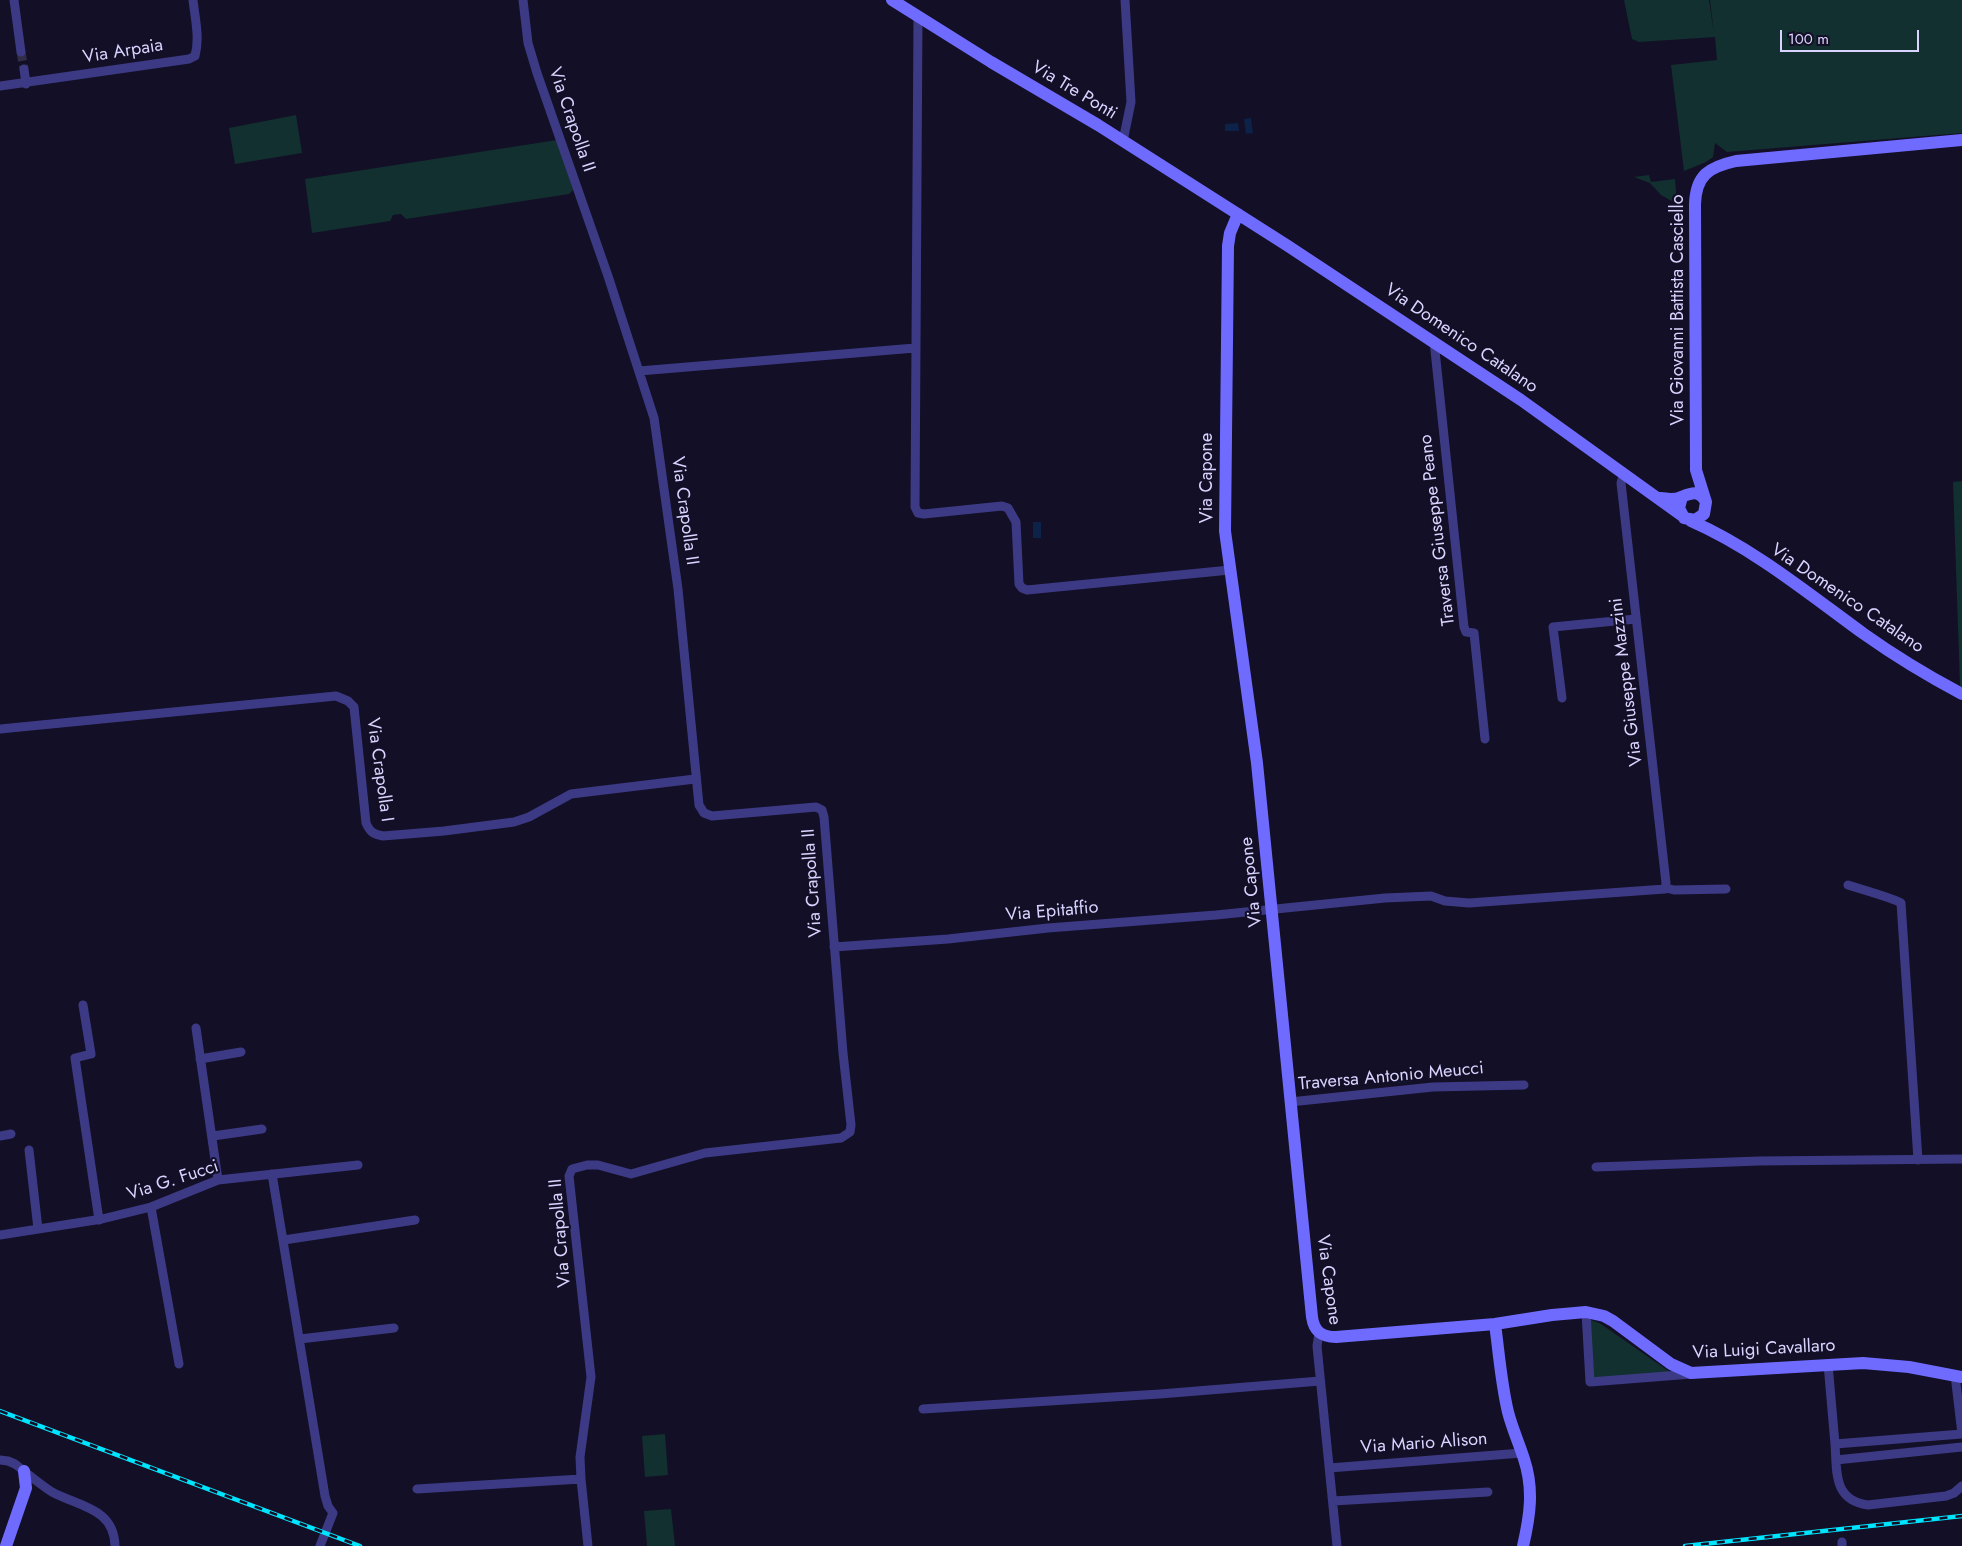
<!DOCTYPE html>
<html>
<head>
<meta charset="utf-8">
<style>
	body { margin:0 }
	#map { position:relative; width:1962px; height:1546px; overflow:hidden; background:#130f26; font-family:Jost,sans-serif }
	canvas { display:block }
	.scale { position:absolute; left:1780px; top:30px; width:139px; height:22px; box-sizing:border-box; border:2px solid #d9d4ff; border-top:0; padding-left:6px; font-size:15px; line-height:18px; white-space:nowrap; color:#d9d4ff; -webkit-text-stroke:4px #130f26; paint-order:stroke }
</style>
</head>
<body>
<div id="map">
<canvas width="1962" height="1546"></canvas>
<div class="scale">100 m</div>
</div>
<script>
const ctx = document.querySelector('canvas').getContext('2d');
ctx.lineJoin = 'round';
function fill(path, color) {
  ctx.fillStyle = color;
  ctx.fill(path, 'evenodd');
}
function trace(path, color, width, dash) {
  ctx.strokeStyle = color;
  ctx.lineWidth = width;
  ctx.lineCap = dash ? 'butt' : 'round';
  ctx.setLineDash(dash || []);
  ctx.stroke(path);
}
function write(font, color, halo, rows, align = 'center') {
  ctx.font = font + ' Jost,sans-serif';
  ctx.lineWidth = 4.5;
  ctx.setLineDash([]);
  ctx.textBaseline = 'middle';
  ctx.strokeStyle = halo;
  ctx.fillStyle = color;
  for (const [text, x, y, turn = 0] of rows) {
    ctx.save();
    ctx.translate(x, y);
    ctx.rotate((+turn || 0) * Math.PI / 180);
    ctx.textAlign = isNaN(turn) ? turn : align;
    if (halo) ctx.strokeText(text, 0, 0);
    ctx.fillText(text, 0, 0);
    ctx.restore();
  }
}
fill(new Path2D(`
	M1624,0H1709L1714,34L1710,0H1962V133L1727,152L1715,143L1713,157L1706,162L1684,171L1671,65L1717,60L1715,37L1639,42L1632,39Z
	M296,115L302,153L235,164L229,128Z
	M557,140L573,190L569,194L406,219L401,214L393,215L390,221L312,233L305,179Z
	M1649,175L1651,182L1675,179L1677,204L1661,195L1650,183L1634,177Z
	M1962,481V687L1960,686L1953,482Z
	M1589,1319L1601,1324L1670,1372L1593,1378Z
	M665,1434L668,1475L645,1477L642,1436Z
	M671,1509L675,1546H647L644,1511Z`), '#12302f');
fill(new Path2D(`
	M1251,118L1253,133L1246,134L1244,119Z
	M1238,123L1239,131H1225V124Z
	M1033,522H1041V538H1033Z
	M1411,1076L1412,1082L1396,1083V1077Z`), '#0c2248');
trace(new Path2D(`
	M21,52L24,69`), '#312d47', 9, [9, 4.5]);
trace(new Path2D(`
	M14,0L21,52
	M523,0L528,43L537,73L608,276L654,418L678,589L699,805L704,813L712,816L816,807L822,810L824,817L843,1053L851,1125L850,1132L841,1138L705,1153L631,1174L598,1165H587L572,1169L569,1176L591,1377L580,1457L581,1479L588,1546
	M918,17L915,507L918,513L924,514L1002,506L1008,508L1016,522L1019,584L1022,588L1027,590L1230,570
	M24,69L26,84
	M0,86L189,59L195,56C200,38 195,18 193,0
	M1123,141L1131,102L1125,0
	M1434,341L1464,627L1466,632L1474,633L1485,739
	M639,371L915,348
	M1562,698L1553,627L1636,619
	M0,729L336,696L348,701L354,707L366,823C370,832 373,834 383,836L444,831L514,822L529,817L571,794L695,779
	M1848,885C1857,888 1896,899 1901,903L1918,1160
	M1666,888L1674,890L1726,889
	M834,947L948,939L1048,928L1216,915L1385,898L1431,896L1445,901L1469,903L1665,889L1666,883L1621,483L1624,473
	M83,1005L91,1054L75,1058L99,1220
	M196,1028L218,1180
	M200,1059L241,1052
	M1290,1102L1433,1087L1524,1085
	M0,1136L11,1134
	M213,1136L262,1129
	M29,1150L38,1229
	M1596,1167L1759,1161L1962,1159
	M272,1174L325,1496L328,1506L333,1513L320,1546
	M151,1207L179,1364
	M0,1235L102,1219L151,1207L218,1180L358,1165
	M284,1240L415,1220
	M1586,1312L1590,1382L1692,1374
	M1319,1333L1317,1346L1337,1546
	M300,1339L394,1328
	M1828,1364L1835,1444L1962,1434L1955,1375
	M923,1409L1160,1394L1320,1381
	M1835,1444C1837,1472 1833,1500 1868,1505L1946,1496L1954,1493L1962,1486
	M0,1460L8,1461L15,1464C27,1473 39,1484 52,1492C80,1507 114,1508 115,1546
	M1836,1460L1962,1447
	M1329,1468L1522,1453
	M417,1489L581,1479
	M1333,1501L1488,1492
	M1842,1542V1546`), '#3d3a85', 9);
trace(new Path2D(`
	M892,0L991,62L1098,125L1288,246L1521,400L1681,515
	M1238,214L1230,233L1228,246L1225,531L1257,763L1312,1317C1314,1331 1321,1337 1336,1337L1495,1324L1552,1315L1586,1312L1604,1316L1613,1321L1671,1364L1691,1373L1863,1363L1909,1367L1962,1377
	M1660,498C1667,499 1675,500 1681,497C1691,493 1699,489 1706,502L1704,514L1695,520L1684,518L1679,508L1682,497
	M1706,502L1696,470L1695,204C1696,175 1709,167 1736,161L1962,140
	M1691,521C1753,548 1809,594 1864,634C1895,656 1928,676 1962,694
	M1495,1324C1499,1353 1501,1383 1508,1412C1512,1428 1519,1443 1524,1459C1534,1489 1530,1516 1523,1546
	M6,1546L26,1488L24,1471`), '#6f6bff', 12);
const rail = new Path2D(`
	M0,1411L360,1546
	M1685,1546L1962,1516`);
trace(rail, '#00e5ff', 4.5);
trace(rail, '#130f26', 2.5, [8]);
write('18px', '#d9d4ff', '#130f26', [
	["Via Arpaia",123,52,-9],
	["Via Tre Ponti",1074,91,31],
	["Via Crapolla II",571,120,71],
	["Via Giovanni Battista Casciello",1679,310,-90],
	["Via Domenico Catalano",1461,339,34],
	["Via Capone",1208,478,-90],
	["Via Crapolla II",684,511,82],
	["Traversa Giuseppe Peano",1438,530,-97],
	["Via Domenico Catalano",1847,599,34],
	["Via Giuseppe Mazzini",1627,682,-97],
	["Via Crapolla I",379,770,82],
	["Via Capone",1252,882,-96],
	["Via Crapolla II",813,883,-94],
	["Via Epitaffio",1052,912,-5],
	["Traversa Antonio Meucci",1391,1077,-5],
	["Via G. Fucci",173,1181,-18],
	["Via Crapolla II",561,1233,-95],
	["Via Capone",1328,1280,82],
	["Via Luigi Cavallaro",1764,1350,-3],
	["Via Mario Alison",1424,1444,-4]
]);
</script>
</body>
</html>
